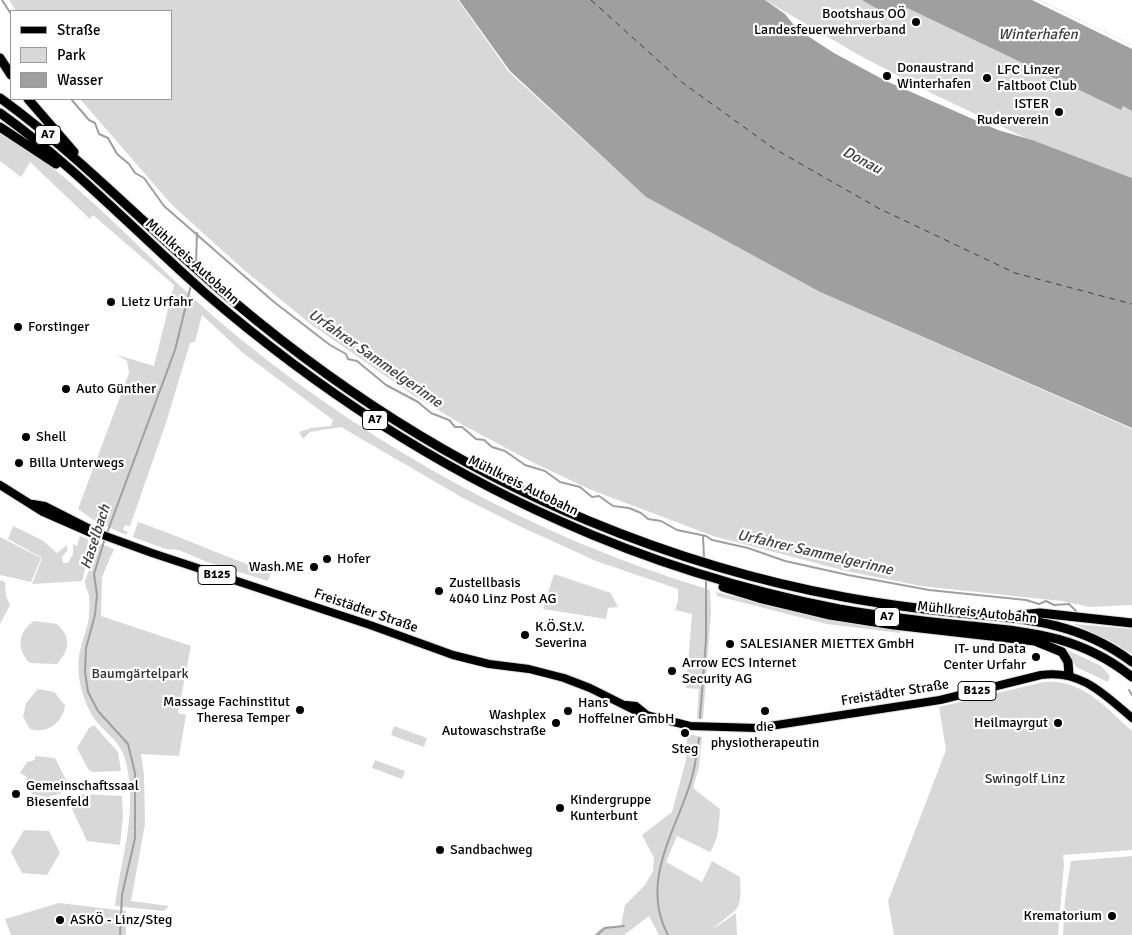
<!DOCTYPE html>
<html>
<head>
<meta charset="utf-8">
<style>
	body { margin:0 }
	#map { position:relative; width:1132px; height:935px; overflow:hidden; background:#fff; font-family:Signika,sans-serif }
	canvas { display:block }
	.legend { position:absolute; left:10px; top:10px; width:162px; height:90px; box-sizing:border-box; background:#fff; border:1px solid #999; margin:0; padding:6px 9px; list-style:none; font-size:15px; color:#000 }
	.legend li { display:flex; align-items:center; gap:10px; height:25px }
	.legend b { width:25px; border:1px solid #999 }
</style>
</head>
<body>
<div id="map">
<canvas width="1132" height="935"></canvas>
<ul class="legend">
<li><b style="height:6px;background:#000"></b>Straße</li>
<li><b style="height:14px;background:#d8d8d8"></b>Park</li>
<li><b style="height:14px;background:#9f9f9f"></b>Wasser</li>
</ul>
</div>
<script>
const ctx = document.querySelector('canvas').getContext('2d');
ctx.lineJoin = 'round';
function fill(path, color) {
  ctx.fillStyle = color;
  ctx.fill(path, 'evenodd');
}
function trace(path, color, width, dash) {
  ctx.strokeStyle = color;
  ctx.lineWidth = width;
  ctx.lineCap = dash ? 'butt' : 'round';
  ctx.setLineDash(dash || []);
  ctx.stroke(path);
}
function write(font, color, halo, rows, align = 'center') {
  ctx.font = font + ' Signika,sans-serif';
  ctx.lineWidth = 4.5;
  ctx.setLineDash([]);
  ctx.textBaseline = 'middle';
  ctx.strokeStyle = halo;
  ctx.fillStyle = color;
  for (const [text, x, y, turn = 0] of rows) {
    ctx.save();
    ctx.translate(x, y);
    ctx.rotate((+turn || 0) * Math.PI / 180);
    ctx.textAlign = isNaN(turn) ? turn : align;
    if (halo) ctx.strokeText(text, 0, 0);
    ctx.fillText(text, 0, 0);
    ctx.restore();
  }
}
fill(new Path2D(`
	M9,0H458L509,72L646,197L820,292L1132,429V605L1090,607L1061,601L921,586L846,571L713,536L589,489L534,463L463,425L410,393L312,325L244,270L172,205L80,99H171V11H16Z
	M765,0H862L888,14L903,6L1121,110L1123,106L1132,111V178L1030,140L931,93L857,54Z
	M0,132C14,141 30,150 43,160C114,216 173,285 243,341C380,452 541,539 710,590L711,612L703,719L697,718L699,689L686,688L692,614L675,610L678,601V589L596,561L517,525L463,498L341,427L310,432L303,439L299,432L311,428L331,426L333,420L243,353L202,315L195,342L190,343L166,423L130,526L125,525L123,530L128,532L126,535L95,521L78,509L129,373L127,361L117,355L154,366L174,285L93,215L90,219L30,162L21,177L0,161Z
	M138,522C183,537 226,558 271,572L268,581L207,562L179,550L166,549L133,537Z
	M13,526L42,540L57,553L67,545V551L62,557L63,563H68L73,554V544L77,546L80,536L88,539L87,562L82,581L32,584L42,558L8,539Z
	M0,537L41,558L31,582L0,575Z
	M99,543L114,549L102,577L101,616L191,646L178,713L186,715L179,756L141,754L144,775L145,824L131,901L169,906L164,911L115,906C121,858 139,808 125,759C120,740 103,732 93,717C82,698 75,673 80,651C82,640 87,629 89,618C89,611 90,602 89,595C87,589 85,587 85,581Z
	M554,574L611,593L618,607L608,608L606,619L543,609Z
	M0,580L5,582L6,596L10,605L0,624Z
	M716,592L807,615L900,630V633L827,624L717,596Z
	M34,621L57,624C72,637 69,651 57,664L30,663C16,650 18,631 34,621Z
	M1074,624L1132,629V654L1114,643Z
	M1067,650L1101,666L1110,676L1108,682L1076,667Z
	M1044,682C1082,678 1106,708 1132,731V850L1063,855L1064,864L1058,935H894L888,901L946,750L939,707Z
	M38,689L54,692L65,705C64,722 46,735 30,729L23,717L26,703Z
	M94,725L118,752L121,771L92,772L88,769L77,748L89,728Z
	M394,726L427,738L424,747L391,735Z
	M687,734L702,737L699,767L693,788L720,809C719,824 719,839 710,852L677,836L666,862L702,882L712,861L740,877C742,915 738,906 713,929L736,913L737,935H659L649,916L624,935H594C606,922 607,929 621,925L625,905L645,885L653,871L654,858L642,835L672,812L686,760Z
	M35,756L55,758L68,784L60,794L47,797L32,794L26,782L27,777L20,773L27,762L35,760Z
	M375,760L405,771L402,779L372,768Z
	M82,794L122,796L123,817L120,845L87,841L72,809Z
	M24,830L49,831L60,853L47,875L22,873L11,852Z
	M1132,856V935H1063L1065,898L1071,861Z
	M59,903L126,911V935H11L5,919Z`), '#d8d8d8');
fill(new Path2D(`
	M459,0H765L785,14L797,29L834,53L886,81L998,130L1032,140L1132,178V428L820,292L646,197L510,71Z
	M862,0H1039L1132,45V111L1123,106L1121,110L905,7L900,6L890,14H886Z`), '#9f9f9f');
fill(new Path2D(`
	M1032,0H1039L1132,45V49Z`), '#fff');
trace(new Path2D(`
	M2,0L11,14
	M71,99L89,120L95,123L99,134L108,138L117,154L129,164L135,173L144,178L164,206L274,302L330,345L346,354L348,359L357,361L386,385L418,402L431,413L449,420L455,427H462L476,439L484,440L492,447L505,451L525,465L545,471L560,482L580,487L592,497L599,496L613,506L629,508L641,513L648,519L661,521L677,530L706,536L712,540L748,548L785,561L848,575L929,590L1026,600L1039,604L1046,601L1054,605L1069,604L1076,611
	M196,263L197,233
	M107,533L175,350L191,285
	M703,536L704,558
	M105,538L94,574L97,595L95,615L86,648L85,672L88,692L98,711L128,744L135,773V838L122,895L120,935
	M1129,690L1132,695
	M700,718L706,640V578
	M597,935L605,928L624,926
	M668,935C640,883 674,834 690,784C695,769 697,754 699,738`), '#9f9f9f', 2);
trace(new Path2D(`
	M591,0L683,83L773,148L878,208L1015,273L1132,304`), '#404040', 1, [6, 5]);
const major = new Path2D(`
	M0,485L43,512L91,533
	M33,504L45,506L100,534L152,553L370,625L453,655L489,664L529,669L564,678L590,688L642,714L690,726L757,728L940,700L1041,675C1080,669 1104,694 1132,718
	M626,705L636,706L647,715`);
const highway = new Path2D(`
	M0,58L11,75
	M0,98C76,153 141,221 211,282C323,380 451,464 589,521C671,555 756,581 844,597C882,604 921,609 960,613C1024,619 1078,621 1132,662
	M28,99L74,152
	M0,113C74,166 137,233 205,293C312,385 431,464 560,521C649,561 743,590 839,609C879,616 920,621 961,625C1027,632 1078,634 1132,677
	M0,127L56,164
	M723,587L759,598L830,615L894,625L1035,641L1062,652L1068,662L1069,675
	M1020,615L1040,613L1132,623`);
trace(major, '#dbdbdb', 10);
trace(highway, '#dbdbdb', 11);
trace(major, '#000', 8);
trace(highway, '#000', 9);
for (const [x, y, r, color] of [
	[916,22,5,"#000"],
	[887,76,5,"#000"],
	[987,78,5,"#000"],
	[1059,112,5,"#000"],
	[111,302,5,"#000"],
	[18,327,5,"#000"],
	[66,389,5,"#000"],
	[26,437,5,"#000"],
	[19,463,5,"#000"],
	[327,559,5,"#000"],
	[314,567,5,"#000"],
	[439,591,5,"#000"],
	[525,635,5,"#000"],
	[730,644,5,"#000"],
	[1036,657,5,"#000"],
	[672,671,5,"#000"],
	[300,710,5,"#000"],
	[568,711,5,"#000"],
	[765,711,5,"#000"],
	[556,723,5,"#000"],
	[1058,723,5,"#000"],
	[685,733,5,"#000"],
	[16,794,5,"#000"],
	[560,808,5,"#000"],
	[440,850,5,"#000"],
	[1112,916,5,"#000"],
	[60,920,5,"#000"]
]) {
  const dot = new Path2D();
  dot.arc(x, y, r, 0, 2 * Math.PI);
  ctx.fillStyle = color;
  ctx.fill(dot);
  trace(dot, '#fff', 2);
}
for (const [x, y, w] of [
	[48,135,25],
	[375,420,25],
	[217,575,38],
	[887,617,25],
	[977,691,38]
]) {
  const box = new Path2D();
  box.roundRect(x - w / 2, y - 9.5, w, 19, 4);
  ctx.fillStyle = '#fff';
  ctx.fill(box);
  trace(box, '#000', 1);
}
write('bold 12px', '#000', null, [
	["A7",48,135],
	["A7",375,420],
	["B125",217,575],
	["A7",887,617],
	["B125",977,691]
]);
write('14px', '#000', '#fff', [
	["Bootshaus OÖ",906,14,"right"],
	["Landesfeuerwehrverband",906,30,"right"],
	["Donaustrand",897,68],
	["Winterhafen",897,84],
	["LFC Linzer",997,70],
	["Faltboot Club",997,86],
	["ISTER",1049,104,"right"],
	["Ruderverein",1049,120,"right"],
	["Lietz Urfahr",121,302],
	["Forstinger",28,327],
	["Auto Günther",76,389],
	["Shell",36,437],
	["Billa Unterwegs",29,463],
	["Hofer",337,559],
	["Wash.ME",304,567,"right"],
	["Zustellbasis",449,583],
	["4040 Linz Post AG",449,599],
	["K.Ö.St.V.",535,627],
	["Severina",535,643],
	["SALESIANER MIETTEX GmbH",740,644],
	["IT- und Data",1026,649,"right"],
	["Center Urfahr",1026,665,"right"],
	["Arrow ECS Internet",682,663],
	["Security AG",682,679],
	["Massage Fachinstitut",290,702,"right"],
	["Theresa Temper",290,718,"right"],
	["Hans",578,703],
	["Hoffelner GmbH",578,719],
	["Washplex",546,715,"right"],
	["Autowaschstraße",546,731,"right"],
	["Heilmayrgut",1048,723,"right"],
	["die",765,727,"center"],
	["physiotherapeutin",765,743,"center"],
	["Steg",685,749,"center"],
	["Gemeinschaftssaal",26,786],
	["Biesenfeld",26,802],
	["Kindergruppe",570,800],
	["Kunterbunt",570,816],
	["Sandbachweg",450,850],
	["Krematorium",1102,916,"right"],
	["ASKÖ - Linz/Steg",70,920]
], 'left');
write('14px', '#000', '#fff', [
	["Mühlkreis Autobahn",192,262,42],
	["Mühlkreis Autobahn",523,486,26],
	["Freistädter Straße",366,611,19],
	["Mühlkreis Autobahn",977,613,6],
	["Freistädter Straße",895,693,-9]
]);
write('14px', '#2f2f2f', '#fff', [
	["Baumgärtelpark",140,674],
	["Swingolf Linz",1025,779]
]);
write('italic 15px', '#404040', '#fff', [
	["Winterhafen",1038,35],
	["Donau",862,161,28],
	["Urfahrer Sammelgerinne",375,359,35],
	["Haselbach",96,537,-72],
	["Urfahrer Sammelgerinne",815,553,13]
]);
</script>
</body>
</html>
